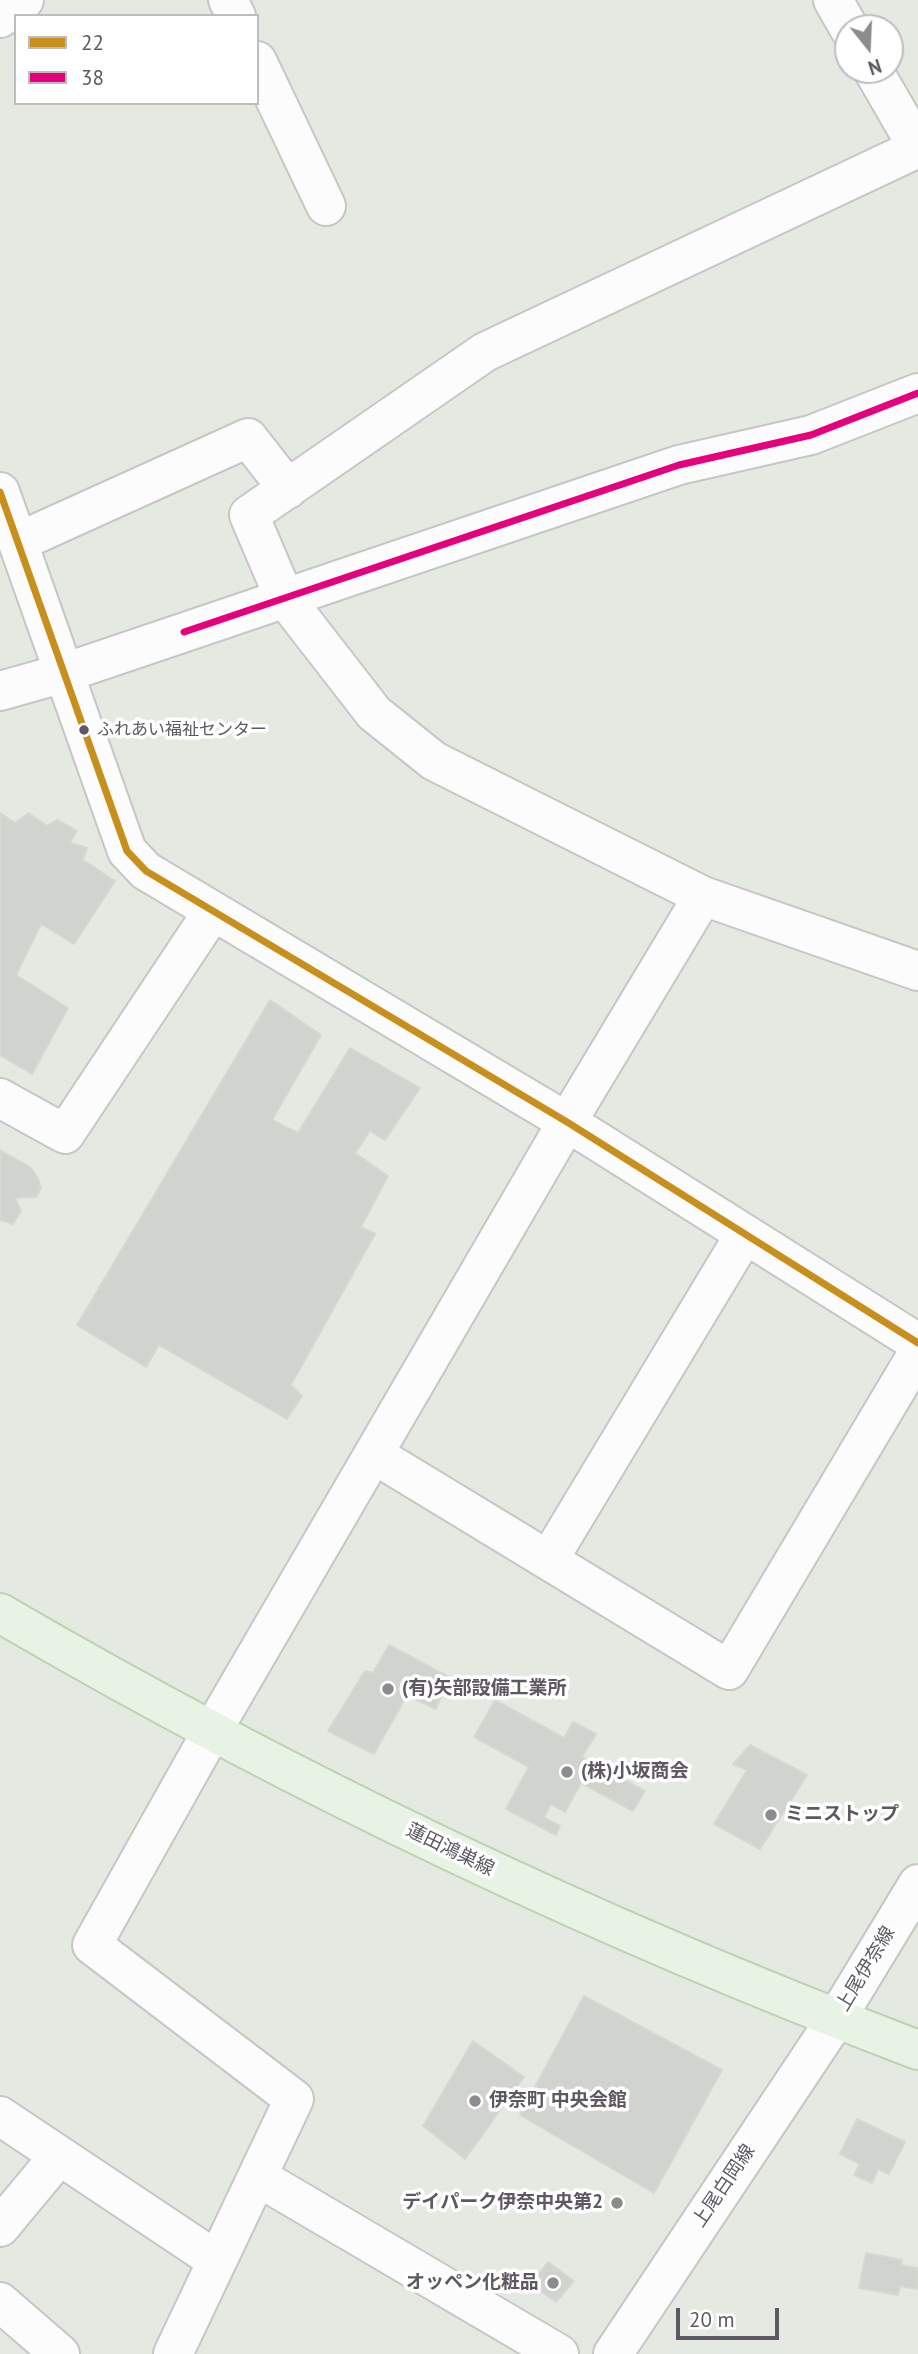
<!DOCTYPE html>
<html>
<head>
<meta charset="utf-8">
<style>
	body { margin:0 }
	#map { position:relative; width:918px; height:2354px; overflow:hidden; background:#e4eae2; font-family:"PT Sans",sans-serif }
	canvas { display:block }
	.legend { position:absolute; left:14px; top:14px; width:245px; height:91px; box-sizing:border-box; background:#fff; border:2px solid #bebcc0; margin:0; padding:9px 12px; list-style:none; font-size:21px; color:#5d5861 }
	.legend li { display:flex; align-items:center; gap:14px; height:35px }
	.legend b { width:35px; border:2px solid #bebcc0 }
	.north { position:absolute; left:834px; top:14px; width:70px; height:70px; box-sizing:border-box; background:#fff; border:2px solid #bebcc0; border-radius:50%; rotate:162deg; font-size:19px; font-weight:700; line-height:28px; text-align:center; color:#5d5861 }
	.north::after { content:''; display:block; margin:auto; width:24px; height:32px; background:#8c8b8e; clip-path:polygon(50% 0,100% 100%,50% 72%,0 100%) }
	.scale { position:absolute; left:676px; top:2308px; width:103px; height:32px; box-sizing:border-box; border:4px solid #5d5861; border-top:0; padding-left:9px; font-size:21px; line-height:24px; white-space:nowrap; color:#5d5861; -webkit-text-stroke:5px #fff; paint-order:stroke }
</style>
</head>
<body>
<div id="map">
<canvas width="918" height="2354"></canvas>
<ul class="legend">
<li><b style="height:9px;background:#c98f1d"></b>22</li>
<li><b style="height:9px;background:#e5007d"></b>38</li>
</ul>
<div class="north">N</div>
<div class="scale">20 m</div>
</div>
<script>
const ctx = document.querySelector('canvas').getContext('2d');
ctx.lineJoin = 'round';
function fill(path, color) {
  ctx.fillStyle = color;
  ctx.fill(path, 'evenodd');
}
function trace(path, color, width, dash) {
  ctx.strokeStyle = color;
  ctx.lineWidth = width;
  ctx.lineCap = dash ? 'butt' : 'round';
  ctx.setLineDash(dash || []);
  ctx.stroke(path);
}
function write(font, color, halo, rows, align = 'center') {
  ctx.font = font + ' "PT Sans","Noto Sans JP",sans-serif';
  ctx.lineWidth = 7;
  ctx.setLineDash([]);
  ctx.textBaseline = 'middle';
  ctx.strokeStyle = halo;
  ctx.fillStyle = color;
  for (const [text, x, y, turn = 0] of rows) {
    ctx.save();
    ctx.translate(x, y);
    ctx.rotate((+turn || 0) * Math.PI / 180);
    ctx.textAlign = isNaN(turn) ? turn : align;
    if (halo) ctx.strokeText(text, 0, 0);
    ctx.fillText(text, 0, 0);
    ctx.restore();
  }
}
const building = new Path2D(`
	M0,813L15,823L29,813L47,826L57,820L77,831L70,843L87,848L83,860L115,881L74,944L41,924L16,975L68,1008L32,1074L0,1055Z
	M270,1000L321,1035L272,1120L298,1133L350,1048L420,1088L385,1140L370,1131L355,1153L388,1176L361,1227L375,1234L291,1385L302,1396L287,1419L159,1345L146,1367L77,1325Z
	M0,1150L30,1167L38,1178L41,1188L36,1197L15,1198L21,1211L13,1224L0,1220Z
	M389,1645L449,1677L436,1709L407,1695L374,1754L328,1731L365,1671L373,1673Z
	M495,1700L564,1738L573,1722L596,1734L582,1757L645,1791L633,1811L581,1783L565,1812L551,1804L544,1817L560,1826L556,1835L506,1809L529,1767L474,1737Z
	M750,1745L807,1775L760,1849L714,1824L747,1770L733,1764Z
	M584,1996L722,2070L654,2193L520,2115Z
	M473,2041L524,2077L465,2159L423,2126Z
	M857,2119L905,2142L889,2174L878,2169L872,2183L854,2175L860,2164L840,2154Z
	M866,2253L902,2260L901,2265L918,2268V2289L900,2286L898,2295L859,2288Z
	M548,2262L574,2281L556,2302L531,2284Z`);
fill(building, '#d0d3ce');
trace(building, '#d4d9d2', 2);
const minor = new Path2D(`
	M228,0L236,16
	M833,0L849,28
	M0,18L24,0
	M257,61L326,206
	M873,70L918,148
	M918,148L485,352L249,515L284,597L374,713L434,761L703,896L918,971
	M0,492L127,851L146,871L567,1122L918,1343
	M18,542L248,438L288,489
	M0,691L64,673L679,465L811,435L918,393
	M0,1098L65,1134L213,911
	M375,1455L729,1670L918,1353
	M549,1559L745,1234
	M0,2116L216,2260
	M258,2177L559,2354
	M0,2227L59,2156
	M0,2302L60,2354
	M173,2354L294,2099L92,1945L211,1733L567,1122L703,896
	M613,2354L836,2019L918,1884`);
const major = new Path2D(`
	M0,1613C293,1784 601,1930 918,2050`);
trace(minor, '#c6c6c6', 42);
trace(major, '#bbd3af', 42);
trace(minor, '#fbfcfb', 38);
trace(major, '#e8f2e5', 38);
trace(new Path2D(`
	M0,492L127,851L146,871L567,1122L918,1343`), '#c98f1d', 7);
trace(new Path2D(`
	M184,632L679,465L811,435L918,393`), '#e5007d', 7);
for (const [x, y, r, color] of [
	[84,730,6,"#5d5861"],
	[388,1689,7,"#8c8b8e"],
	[567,1772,7,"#8c8b8e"],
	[771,1815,7,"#8c8b8e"],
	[475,2101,7,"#8c8b8e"],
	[617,2203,7,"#8c8b8e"],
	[553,2283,7,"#8c8b8e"]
]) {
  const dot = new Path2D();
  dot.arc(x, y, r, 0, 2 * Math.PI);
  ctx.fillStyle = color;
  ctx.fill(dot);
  trace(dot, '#fff', 2.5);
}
write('17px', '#5d5861', '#fff', [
	["ふれあい福祉センター",97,730]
], 'left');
write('bold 19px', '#5d5861', '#fff', [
	["(有)矢部設備工業所",402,1689],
	["(株)小坂商会",581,1772],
	["ミニストップ",785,1815],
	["伊奈町 中央会館",489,2101],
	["デイパーク伊奈中央第2",603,2203,"right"],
	["オッペン化粧品",539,2283,"right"]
], 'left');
write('19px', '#5d5861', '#fff', [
	["蓮田鴻巣線",450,1850,26],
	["上尾伊奈線",866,1969,-59],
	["上尾白岡線",724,2186,-56]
]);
</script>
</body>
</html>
